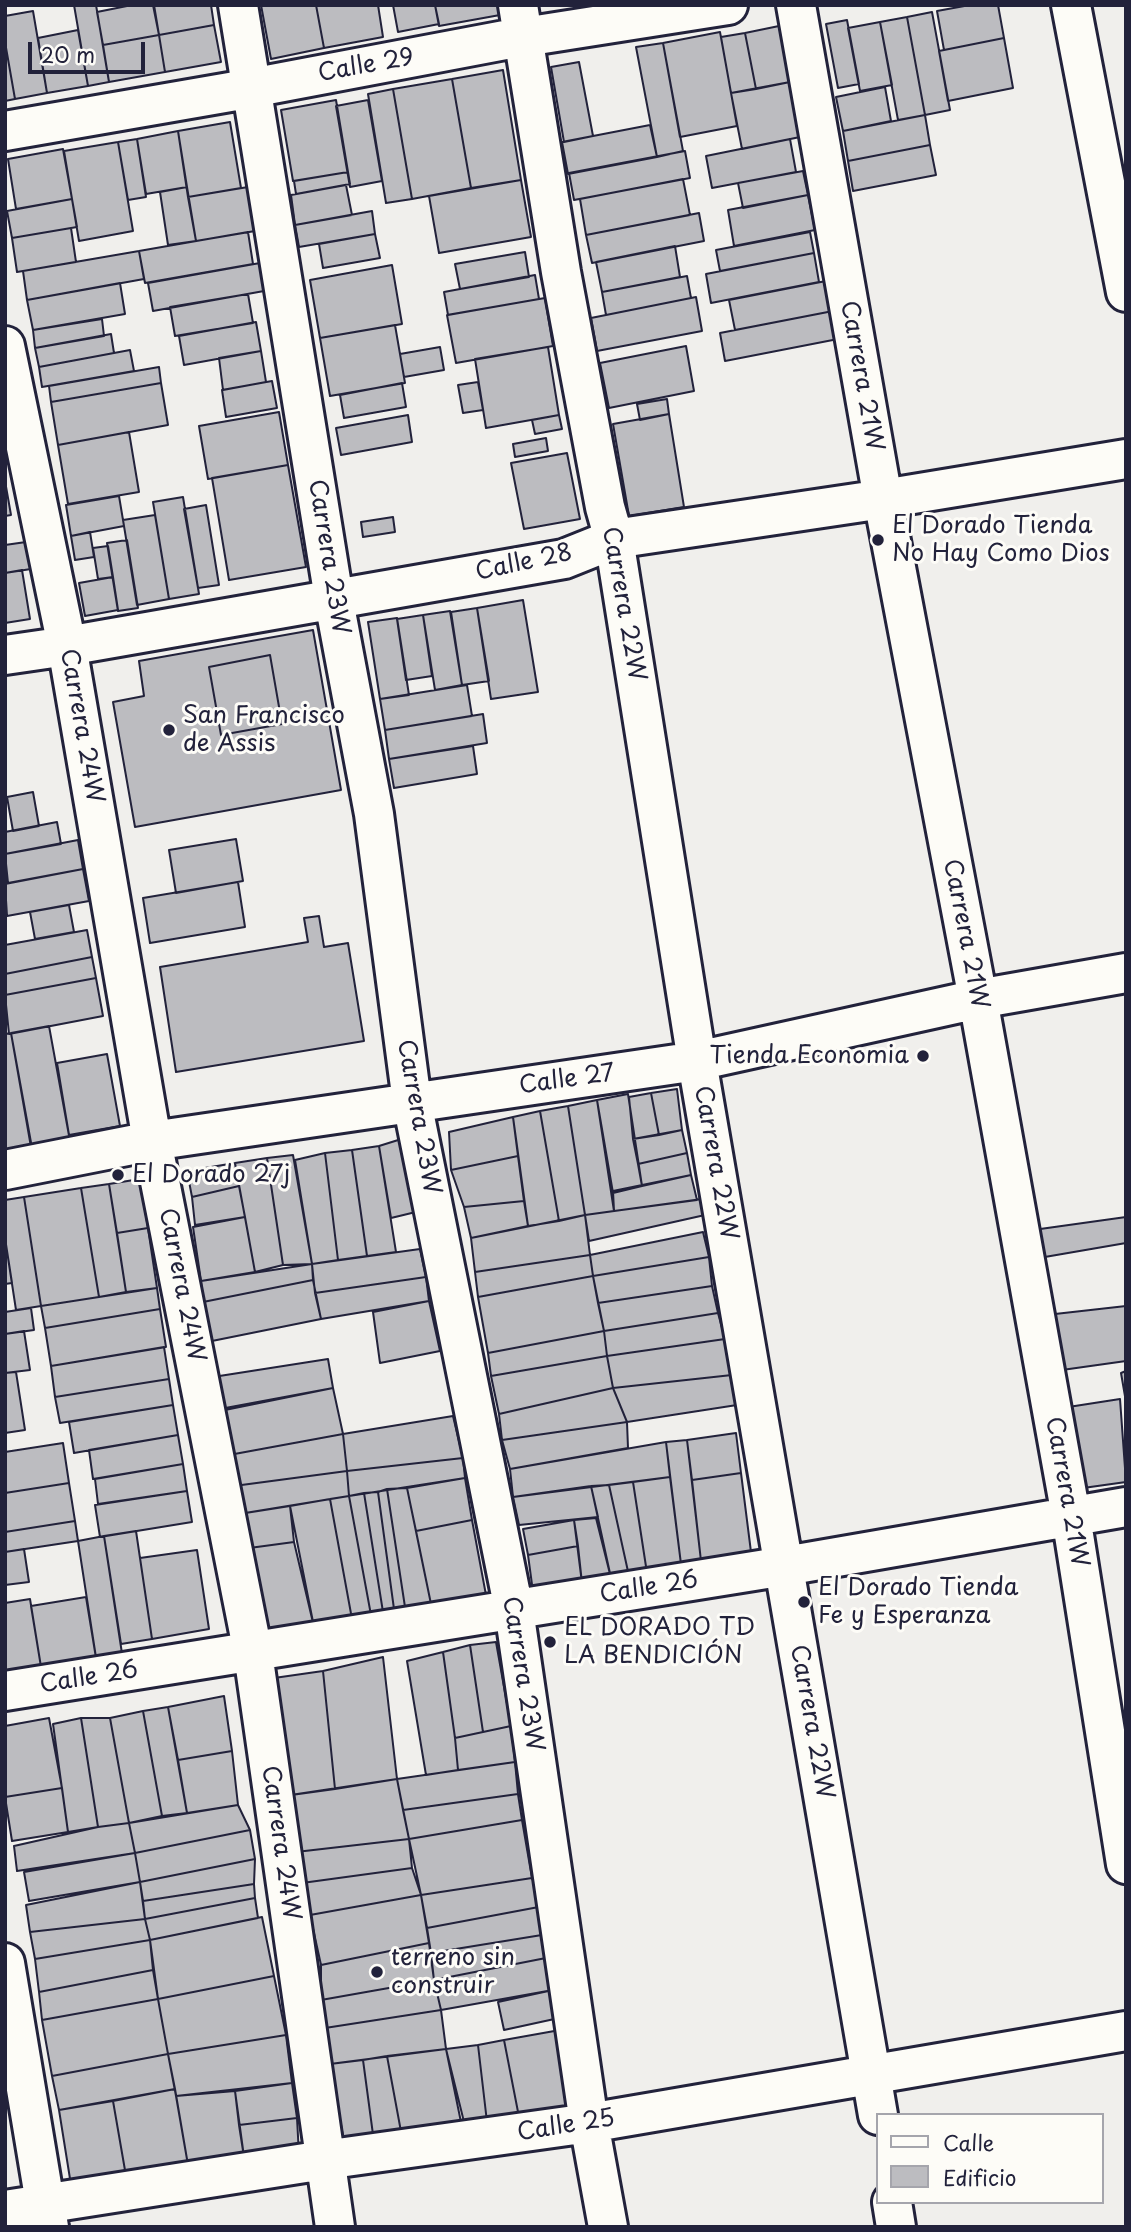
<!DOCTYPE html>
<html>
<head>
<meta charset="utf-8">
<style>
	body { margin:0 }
	#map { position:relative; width:1131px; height:2232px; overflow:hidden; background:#f0efec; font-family:"Playpen Sans",sans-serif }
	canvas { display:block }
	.frame { position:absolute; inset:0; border:7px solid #22223b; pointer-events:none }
	.legend { position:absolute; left:876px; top:2113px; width:228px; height:91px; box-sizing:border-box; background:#fdfcf7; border:2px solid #a5a5ac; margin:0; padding:9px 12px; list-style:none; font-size:21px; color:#22223b }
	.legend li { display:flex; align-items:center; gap:14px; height:35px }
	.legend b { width:35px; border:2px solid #a5a5ac }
	.scale { position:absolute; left:28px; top:42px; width:117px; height:32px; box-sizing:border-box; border:4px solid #22223b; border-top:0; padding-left:9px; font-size:21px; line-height:24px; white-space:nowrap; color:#22223b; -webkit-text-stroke:5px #fdfcf7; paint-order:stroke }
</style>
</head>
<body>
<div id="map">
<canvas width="1131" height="2232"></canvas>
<div class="frame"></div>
<ul class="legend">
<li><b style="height:9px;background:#fdfcf7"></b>Calle</li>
<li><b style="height:19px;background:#bcbcc0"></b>Edificio</li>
</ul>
<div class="scale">20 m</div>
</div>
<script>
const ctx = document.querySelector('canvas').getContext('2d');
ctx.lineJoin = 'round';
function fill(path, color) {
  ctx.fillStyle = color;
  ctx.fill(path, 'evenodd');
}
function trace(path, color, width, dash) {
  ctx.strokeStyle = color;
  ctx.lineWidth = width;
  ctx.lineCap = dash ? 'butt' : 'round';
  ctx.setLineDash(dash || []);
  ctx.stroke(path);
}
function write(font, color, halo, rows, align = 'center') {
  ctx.font = font + ' "Playpen Sans",sans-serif';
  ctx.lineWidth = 6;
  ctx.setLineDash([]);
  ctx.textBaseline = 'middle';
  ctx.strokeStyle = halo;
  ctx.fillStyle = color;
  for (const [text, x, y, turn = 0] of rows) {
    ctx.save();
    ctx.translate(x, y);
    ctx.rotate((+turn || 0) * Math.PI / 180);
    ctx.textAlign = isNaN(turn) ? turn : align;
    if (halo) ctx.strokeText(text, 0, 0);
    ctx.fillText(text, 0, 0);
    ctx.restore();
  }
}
const building = new Path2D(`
	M74,5H96L109,82L88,86Z
	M132,5H153L159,35L103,45L97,12Z
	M154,5H211L214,25L159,35Z
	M261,5H316L324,48L271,59Z
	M316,5H378L383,37L324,48Z
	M393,5H435L439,24L398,32Z
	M435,5H499L500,15L439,26Z
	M970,5H998L1004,38L944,50L937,11Z
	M33,11L47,93L15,99L5,42V16Z
	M932,12L950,110L925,115L907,17Z
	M907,17L925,115L898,120L880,22Z
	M847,20L859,84L838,88L826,24Z
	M880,22L892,85L860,91L848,28Z
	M214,25L221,62L165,72L159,35Z
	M779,26L790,82L756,89L745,33Z
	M78,30L88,86L47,93L38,38Z
	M720,32L737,126L680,137L663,43Z
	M745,33L756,89L731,93L721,37Z
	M159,35L165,72L109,82L103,45Z
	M1004,38L1013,88L948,101L939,51Z
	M5,42L15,99L5,101Z
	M663,43L683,151L657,157L636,47Z
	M579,62L593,136L564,142L551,67Z
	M503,70L521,180L471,188L452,79Z
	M452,79L471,188L412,199L393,89Z
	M790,82L800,137L742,149L731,93Z
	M885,87L891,121L843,131L836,97Z
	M393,89L412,199L386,203L368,94Z
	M336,100L348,172L293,181L281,110Z
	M368,100L382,181L350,187L336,106Z
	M925,115L930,145L848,161L843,131Z
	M230,122L241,188L188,197L178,131Z
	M650,125L657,157L568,174L562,142Z
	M178,131L187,187L146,194L137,139Z
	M137,139L146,197L128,200L118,142Z
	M790,139L796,172L712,188L706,156Z
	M118,142L133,231L79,241L64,151Z
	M930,145L936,175L853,191L848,161Z
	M63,149L72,199L16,209L8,159Z
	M685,151L690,178L574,200L569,173Z
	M803,171L808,195L743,208L738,183Z
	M348,172L350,184L296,194L294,181Z
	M683,179L690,215L586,235L580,199Z
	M521,180L531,237L439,253L429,196Z
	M346,185L352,215L295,225L291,195Z
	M187,187L196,241L168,245L160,192Z
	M248,187L255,231L196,241L188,197Z
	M808,195L815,230L734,246L728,210Z
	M72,199L77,227L12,238L7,211Z
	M372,211L375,234L299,247L295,225Z
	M699,213L704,241L592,263L586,235Z
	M71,228L76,262L17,272L12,238Z
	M248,232L253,264L145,283L139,251Z
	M810,232L814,253L720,271L716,250Z
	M375,234L380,258L323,268L319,244Z
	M675,246L680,277L602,292L596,262Z
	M139,251L144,279L27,300L23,271Z
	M525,252L529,277L460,289L455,264Z
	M814,253L819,282L711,303L706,274Z
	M260,263L264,291L153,311L148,283Z
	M392,265L402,324L320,338L310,280Z
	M535,275L539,299L448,315L444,292Z
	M687,276L691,298L606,315L602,292Z
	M826,281L833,311L735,330L729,300Z
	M120,283L125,314L33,330L27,300Z
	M248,294L253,323L175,336L170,307Z
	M696,297L702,331L597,351L591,318Z
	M545,298L553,346L456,363L447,315Z
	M833,311L838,339L725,361L720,333Z
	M102,319L104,336L35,348L33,330Z
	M256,322L261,351L184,365L179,336Z
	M395,325L405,383L330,396L320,338Z
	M111,334L114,353L39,367L35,348Z
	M686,346L694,391L609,408L600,363Z
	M440,347L444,370L404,377L400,354Z
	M548,347L559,415L486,428L475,359Z
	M130,350L134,371L42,387L39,367Z
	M261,351L266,382L223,390L219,358Z
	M159,367L161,383L51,402L49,386Z
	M272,381L277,408L226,417L222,390Z
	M478,382L483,410L463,413L458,385Z
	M161,383L168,425L58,445L51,402Z
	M402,383L406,407L344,418L340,395Z
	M667,399L669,414L640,420L637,404Z
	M279,412L288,465L208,479L199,426Z
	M669,414L684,507L629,516L613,424Z
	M408,415L412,442L341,455L336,428Z
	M559,415L562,429L535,434L532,420Z
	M129,432L139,492L68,504L58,445Z
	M546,438L548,451L515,457L513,444Z
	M567,453L580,519L524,529L511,463Z
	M288,465L306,567L229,580L212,478Z
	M5,481L11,515L5,516Z
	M119,496L124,526L71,536L66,505Z
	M183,497L199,594L169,599L153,502Z
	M206,505L219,585L198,588L184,509Z
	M155,515L169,599L137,605L123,520Z
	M393,517L395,532L363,537L361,522Z
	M90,532L94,557L75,560L71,536Z
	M127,540L138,608L118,611L107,543Z
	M26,542L31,569L5,573V545Z
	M108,546L113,577L98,579L93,548Z
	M22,570L30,619L5,623V573Z
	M113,577L118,610L85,616L79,583Z
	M523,600L538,692L491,699L477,608Z
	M477,608L489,681L462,685L451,612Z
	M450,611L462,685L435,690L423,615Z
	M423,615L432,676L406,680L397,619Z
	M397,618L409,695L380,699L368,622Z
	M313,630L341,790L135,827L113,702L144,696L139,661ZM270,655L282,724L221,735L209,667Z
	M270,655L282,724L221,735L209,667Z
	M467,685L472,716L385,730L380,699Z
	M483,714L487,743L389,759L385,730Z
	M473,746L477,774L394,788L389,759Z
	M33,792L39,826L13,831L7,797Z
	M57,822L61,844L5,854V832Z
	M236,839L243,881L176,893L169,850Z
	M78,840L83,869L8,883L5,854Z
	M83,869L89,901L7,916L5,884Z
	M238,882L245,927L150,943L143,898Z
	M69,905L74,932L35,939L30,912Z
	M319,916L324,947L348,943L364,1041L176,1072L160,967L308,942L304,918Z
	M87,930L92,957L5,974V945Z
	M92,957L96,978L5,995V974Z
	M96,978L103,1016L9,1034L5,995Z
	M49,1026L70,1141L32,1148L11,1033Z
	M11,1033L31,1147L5,1153V1034Z
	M107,1054L120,1126L69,1135L57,1063Z
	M677,1089L682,1130L659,1135L651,1093Z
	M651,1093L659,1135L633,1139L629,1097Z
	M628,1094L642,1186L613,1193L597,1100Z
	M597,1100L614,1211L585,1215L568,1106Z
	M568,1106L585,1215L559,1221L540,1111Z
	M540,1111L559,1221L528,1226L513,1117Z
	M513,1117L518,1156L451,1170L449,1132Z
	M682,1130L687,1153L638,1164L633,1139Z
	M411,1136L420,1211L391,1218L379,1146Z
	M379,1146L396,1252L367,1256L352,1150Z
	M352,1150L367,1256L338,1260L325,1153Z
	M325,1153L338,1260L312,1264L295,1160Z
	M687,1153L691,1175L642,1186L638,1164Z
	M293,1155L312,1264L283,1265L267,1158Z
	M518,1156L524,1201L464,1207L451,1170Z
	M267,1158L283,1265L255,1272L235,1163Z
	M235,1163L239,1186L192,1197L187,1171Z
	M691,1175L697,1200L614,1211L613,1191Z
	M140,1179L148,1228L117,1233L109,1184Z
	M109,1184L126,1292L99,1297L81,1188Z
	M239,1186L245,1217L195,1225L192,1197Z
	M81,1188L99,1297L41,1306L24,1197Z
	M24,1197L41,1306L16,1310L5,1238V1200Z
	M702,1199L705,1215L589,1241L585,1215Z
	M524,1201L528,1226L471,1238L464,1207Z
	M585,1215L590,1255L475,1272L471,1238Z
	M245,1217L255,1272L201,1281L193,1227Z
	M1126,1217V1243L1039,1258L1033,1230Z
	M148,1228L157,1288L126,1292L117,1233Z
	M703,1232L709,1257L593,1276L590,1255Z
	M5,1238L12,1283L5,1284Z
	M420,1249L426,1277L315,1293L312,1264Z
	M590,1255L593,1276L478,1297L475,1272Z
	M709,1257L712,1286L598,1303L593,1276Z
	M312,1264L313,1280L203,1302L201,1281Z
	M593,1276L604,1331L488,1353L478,1297Z
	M426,1277L429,1301L321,1319L315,1293Z
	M313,1280L321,1319L207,1342L203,1302Z
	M712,1286L718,1313L604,1331L598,1303Z
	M157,1288L160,1309L45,1328L41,1306Z
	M429,1301L440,1351L380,1363L373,1312Z
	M1126,1306V1361L1062,1370L1055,1314Z
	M31,1308L34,1330L5,1334V1312Z
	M160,1309L166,1347L51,1366L45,1328Z
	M718,1313L725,1339L607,1356L604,1331Z
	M24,1331L30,1370L5,1373V1334Z
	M604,1331L607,1356L491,1376L488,1353Z
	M725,1339L732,1375L613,1388L607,1356Z
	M164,1347L169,1379L55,1397L51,1366Z
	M607,1356L613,1388L499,1414L491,1376Z
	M328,1359L333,1388L220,1409L213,1377Z
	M1126,1371V1402L1121,1373Z
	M16,1372L25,1430L5,1433V1373Z
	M732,1375L737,1405L627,1422L613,1388Z
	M169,1379L173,1405L60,1423L55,1397Z
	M333,1388L343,1434L229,1455L220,1411Z
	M613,1388L627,1422L502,1440L499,1414Z
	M1120,1399L1126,1482L1076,1489L1062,1408Z
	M173,1405L178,1435L74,1453L69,1422Z
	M453,1416L463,1458L347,1471L343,1434Z
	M627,1422L628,1448L510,1469L502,1440Z
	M736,1433L741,1473L692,1480L687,1440Z
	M343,1434L347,1471L234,1486L229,1455Z
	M178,1435L183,1464L93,1479L89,1450Z
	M687,1440L701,1561L681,1564L666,1442Z
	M666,1442L670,1477L513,1497L510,1469Z
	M63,1443L69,1483L5,1493V1452Z
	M463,1458L465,1478L349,1496L347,1471Z
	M183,1464L187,1491L98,1504L95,1479Z
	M347,1471L349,1496L239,1514L234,1486Z
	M741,1473L751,1552L701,1561L692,1480Z
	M670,1477L681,1564L647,1573L633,1482Z
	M465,1478L472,1520L416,1531L407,1488Z
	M633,1482L647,1573L629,1576L609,1485Z
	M69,1483L75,1521L5,1532V1493Z
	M609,1485L629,1576L611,1578L591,1486Z
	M591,1486L598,1517L519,1525L513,1497Z
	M407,1488L431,1604L405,1607L387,1489Z
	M387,1489L405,1607L394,1609L378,1492Z
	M187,1491L192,1522L100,1537L95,1505Z
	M378,1492L394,1609L383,1612L364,1493Z
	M364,1493L383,1612L371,1615L349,1496Z
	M349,1496L371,1615L352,1619L330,1499Z
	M330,1499L352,1619L314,1627L290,1506Z
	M290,1506L294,1542L242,1549L239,1514Z
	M596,1518L611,1578L582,1583L574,1520Z
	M472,1520L486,1595L431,1604L416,1531Z
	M574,1520L578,1546L528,1555L523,1529Z
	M75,1521L78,1541L5,1552V1532Z
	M136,1531L152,1639L121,1644L104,1536Z
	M104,1536L123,1660L97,1664L78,1541Z
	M294,1542L314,1627L259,1636L242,1549Z
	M578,1546L582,1583L533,1592L528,1555Z
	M24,1549L29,1582L5,1585V1552Z
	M197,1550L209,1629L152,1639L140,1558Z
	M86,1597L97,1664L42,1673L31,1606Z
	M30,1599L42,1673L5,1679V1603Z
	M496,1642L511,1726L483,1732L470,1645Z
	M470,1645L483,1732L455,1738L443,1652Z
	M443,1652L455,1738L458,1770L426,1775L407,1661Z
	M383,1657L397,1779L335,1789L323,1671Z
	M323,1671L335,1789L284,1796L267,1679Z
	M224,1696L232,1751L178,1760L168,1707Z
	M168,1707L187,1813L162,1816L143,1711Z
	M143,1711L162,1816L129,1823L110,1718Z
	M49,1718L62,1788L5,1797V1726Z
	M81,1718L98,1827L68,1832L53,1724Z
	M81,1718H110L129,1823L98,1827Z
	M511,1726L515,1762L458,1770L455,1738Z
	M232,1751L238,1805L187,1813L178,1760Z
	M515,1762L518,1794L403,1810L397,1779Z
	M397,1779L409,1839L296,1852L284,1796Z
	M62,1788L68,1832L12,1841L5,1797Z
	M518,1794L522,1820L409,1839L403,1810Z
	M238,1805L250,1830L135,1853L129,1823Z
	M522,1820L532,1878L421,1895L409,1839Z
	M129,1823L135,1853L17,1871L14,1846L98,1827Z
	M250,1830L255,1859L140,1882L135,1853Z
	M409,1839L412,1868L302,1883L296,1852Z
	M135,1853L140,1882L29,1901L24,1872Z
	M255,1859L254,1884L143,1901L140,1882Z
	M412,1868L421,1895L310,1915L302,1883Z
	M532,1878L544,1906L427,1928L421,1895Z
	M140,1882L145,1919L30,1932L26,1905Z
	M254,1884L255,1898L145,1919L143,1901Z
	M421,1895L429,1943L321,1965L310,1915Z
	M255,1898L258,1918L150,1940L145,1919Z
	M544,1906L548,1934L431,1953L427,1928Z
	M262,1917L274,1976L158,1999L150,1940Z
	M145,1919L150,1940L35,1959L30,1932Z
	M548,1934L551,1957L434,1980L431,1953Z
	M150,1940L153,1970L39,1992L35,1959Z
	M429,1943L434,1980L321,2000V1965Z
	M551,1957L553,1990L441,2010L434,1980Z
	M153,1970L158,1999L42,2020L39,1992Z
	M274,1976L286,2035L168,2054L158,1999Z
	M434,1980L441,2010L325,2028L321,2000Z
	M553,1990L559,2018L504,2030L498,2002Z
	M158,1999L168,2054L52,2076L42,2020Z
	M441,2010L446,2049L330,2064L325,2028Z
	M560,2030L571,2107L519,2117L504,2040Z
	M286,2035L292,2083L176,2096L168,2054Z
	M504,2040L519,2117L487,2122L478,2045Z
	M478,2045L487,2122L465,2126L446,2049Z
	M446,2049L462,2127L402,2137L387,2056Z
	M168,2054L175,2089L59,2110L52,2076Z
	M387,2056L402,2137L374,2142L363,2060Z
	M363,2060L374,2142L345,2147L330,2064Z
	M292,2083L297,2118L239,2125L235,2091Z
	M175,2089L188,2165L126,2176L113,2101Z
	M235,2091L244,2157L188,2165L176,2096Z
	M113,2101L126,2176L71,2185L59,2110Z
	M297,2118L299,2155L244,2157L239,2125Z`);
fill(building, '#bcbcc0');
trace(building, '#22223b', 2);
const minor = new Path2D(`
	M238,5L337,617L374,814L412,1102L514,1610L589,2123L608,2227
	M518,5L561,272L605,507L614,539L697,1061L878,2115
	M796,5L883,499L978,999L1071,1516L1126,1864
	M1071,5L1126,292
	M5,131L230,92L505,40L728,5
	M5,346L67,646L152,1141L253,1653L335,2227
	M5,655L67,646L564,559L614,539L883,499L1126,459
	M5,1170L152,1141L697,1061L978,999L1126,973
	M5,1691L785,1566L1126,1507
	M5,1963L49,2227
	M892,2202L896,2227
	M5,2210L324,2160L589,2123L1126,2031`);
trace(minor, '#22223b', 44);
trace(minor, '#fdfcf7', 38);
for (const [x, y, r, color] of [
	[878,540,7,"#22223b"],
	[169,730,7,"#22223b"],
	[923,1056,7,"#22223b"],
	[118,1175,7,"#22223b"],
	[804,1602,7,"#22223b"],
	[550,1642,7,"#22223b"],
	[377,1972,7,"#22223b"]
]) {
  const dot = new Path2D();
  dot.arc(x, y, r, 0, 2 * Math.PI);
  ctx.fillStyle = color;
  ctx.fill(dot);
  trace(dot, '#fdfcf7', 2.5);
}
write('24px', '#22223b', '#fdfcf7', [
	["Calle 29",366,66,-10],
	["Carrera 21W",861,376,80],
	["Carrera 23W",328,557,81],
	["Calle 28",524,563,-12],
	["Carrera 22W",623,604,80],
	["Carrera 24W",81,726,80],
	["Carrera 21W",965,934,79],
	["Calle 27",567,1080,-8],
	["Carrera 23W",418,1117,80],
	["Carrera 22W",715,1163,80],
	["Carrera 24W",181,1285,79],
	["Carrera 21W",1066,1492,80],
	["Calle 26",649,1588,-9],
	["Carrera 23W",522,1674,81],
	["Calle 26",89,1678,-9],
	["Carrera 22W",811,1722,80],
	["Carrera 24W",280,1843,82],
	["Calle 25",566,2126,-9]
]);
write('24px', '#22223b', '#fdfcf7', [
	["El Dorado Tienda",892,526],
	["No Hay Como Dios",892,554],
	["San Francisco",183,716],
	["de Assis",183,744],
	["Tienda Economia",909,1056,"right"],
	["El Dorado 27j",132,1175],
	["El Dorado Tienda",818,1588],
	["Fe y Esperanza",818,1616],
	["EL DORADO TD",564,1628],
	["LA BENDICIÓN",564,1656],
	["terreno sin",391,1958],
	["construir",391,1986]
], 'left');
</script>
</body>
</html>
